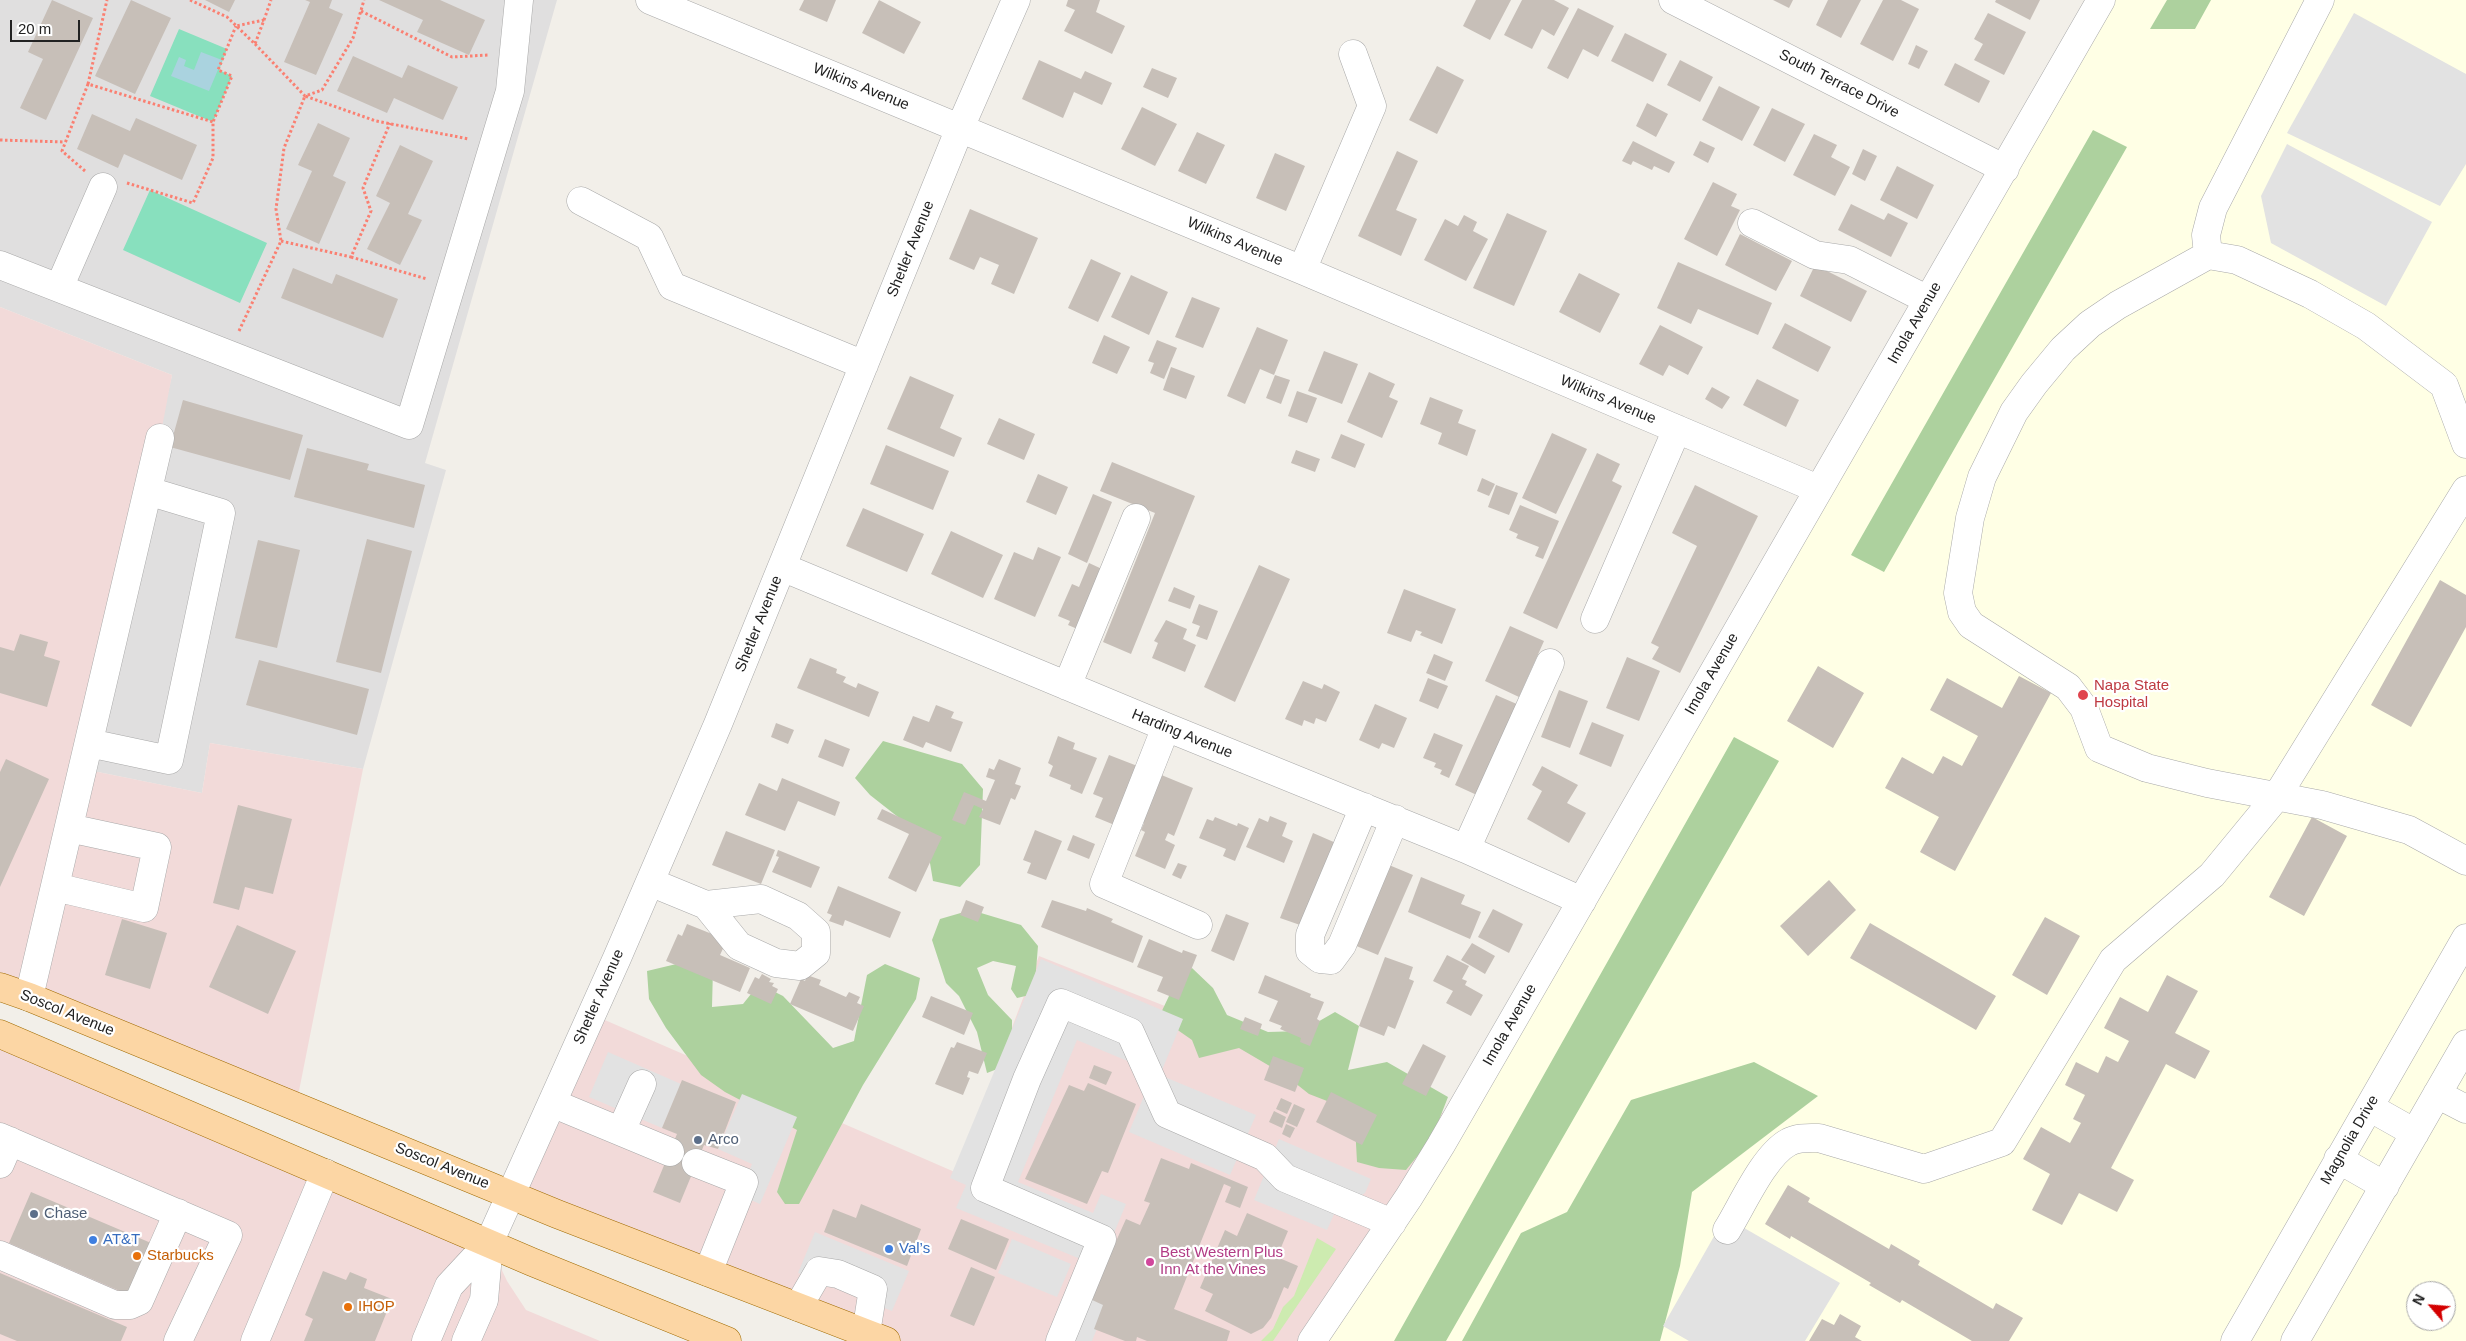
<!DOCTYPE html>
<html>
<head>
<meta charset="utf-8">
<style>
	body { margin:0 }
	#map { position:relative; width:2466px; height:1341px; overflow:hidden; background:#f2efe9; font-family:Arial,sans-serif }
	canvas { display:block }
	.north { position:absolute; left:2406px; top:1281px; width:50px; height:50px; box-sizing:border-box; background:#fff; border:1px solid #a7a7a7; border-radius:50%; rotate:297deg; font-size:14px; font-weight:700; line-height:20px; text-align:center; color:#222 }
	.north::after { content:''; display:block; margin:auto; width:18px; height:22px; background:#d40000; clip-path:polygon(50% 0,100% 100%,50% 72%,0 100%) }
	.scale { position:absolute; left:10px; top:20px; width:70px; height:22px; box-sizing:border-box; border:2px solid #222; border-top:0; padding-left:6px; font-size:15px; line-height:18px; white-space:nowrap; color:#222; -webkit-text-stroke:4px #fff; paint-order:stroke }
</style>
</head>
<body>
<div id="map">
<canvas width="2466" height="1341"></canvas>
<div class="north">N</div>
<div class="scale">20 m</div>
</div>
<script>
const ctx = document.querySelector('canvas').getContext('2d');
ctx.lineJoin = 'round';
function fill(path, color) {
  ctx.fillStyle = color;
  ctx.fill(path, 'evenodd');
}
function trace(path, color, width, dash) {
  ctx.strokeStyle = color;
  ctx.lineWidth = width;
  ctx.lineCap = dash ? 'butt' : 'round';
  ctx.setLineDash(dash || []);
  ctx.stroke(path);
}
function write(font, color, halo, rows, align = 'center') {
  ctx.font = font + ' Arial,sans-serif';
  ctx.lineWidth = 4.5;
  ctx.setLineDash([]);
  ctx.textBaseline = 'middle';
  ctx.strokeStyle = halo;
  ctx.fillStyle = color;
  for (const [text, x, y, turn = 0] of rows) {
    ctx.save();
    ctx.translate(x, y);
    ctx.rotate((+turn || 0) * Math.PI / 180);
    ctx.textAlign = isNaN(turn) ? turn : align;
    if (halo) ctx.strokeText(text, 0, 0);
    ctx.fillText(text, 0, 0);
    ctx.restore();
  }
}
fill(new Path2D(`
	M0,0H557L425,463L446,470L363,769L210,743L202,793L83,769L172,375L0,307Z`), '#e0dfdf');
fill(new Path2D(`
	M0,307L172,375L160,438L83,769L202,793L210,743L363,769L296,1106L0,985Z
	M1039,956L1263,1045L1457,1118L1312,1341H886L510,1194L591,1014L957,1173Z
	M0,1034L489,1243L507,1281L526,1310L600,1341H0Z`), '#f2dad9');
fill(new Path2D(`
	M2101,0H2466V1341H1312ZM2416,1291H2446V1321H2416Z`), '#ffffe5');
fill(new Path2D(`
	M1317,1238L1336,1249L1273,1341H1261L1273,1329L1283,1307L1294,1296Z`), '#cdebb0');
fill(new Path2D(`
	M2167,0H2211L2195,29H2150Z
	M2093,130L2127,147L1884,572L1851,555Z
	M1734,737L1779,761L1446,1341H1394Z
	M883,741L962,764L983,789L980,865L960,887L933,881L926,839L870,795L855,778Z
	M971,910L1021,925L1038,946L1034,994L1017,998L1011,989L1016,966L993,961L977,968L988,995L1012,1020V1043L1015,1062L987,1073L977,1032L959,996L946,983L932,940L940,919Z
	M689,961L713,968L712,1007L743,1004L759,984L783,996L833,1048L854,1041L867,975L885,964L920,978L916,999L863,1085L799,1204H785L777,1192L797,1130L725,1092L701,1075L666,1028L649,999L647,971Z
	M1192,968L1213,988L1227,1015L1268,1032L1302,1031L1335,1012L1359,1026L1348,1070L1387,1062L1448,1097L1432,1138L1406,1170L1379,1168L1357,1162L1355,1125L1340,1106L1309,1094L1285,1075L1239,1048L1199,1058L1192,1040L1159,1017L1178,977Z
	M1754,1062L1818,1096L1692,1192L1680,1266L1660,1341H1462L1521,1233L1567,1212L1631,1100Z`), '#add19e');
fill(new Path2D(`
	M179,29L227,49L219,70L232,76L213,122L150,96Z
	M150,190L267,243L240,303L123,250Z`), '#88e0be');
fill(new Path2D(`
	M2354,13L2466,74V164L2440,206L2287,133Z
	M2287,144L2432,222L2386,306L2271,243L2261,196Z
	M1041,959L1183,1019L1160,1075L1256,1115L1230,1175L1129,1132L1154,1072L1077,1040L1018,1182L1093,1213L1101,1194L1126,1204L1100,1267L956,1208L966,1185L950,1178Z
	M608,1052L681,1084L662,1128L589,1097Z
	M742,1094L797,1117L760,1204L739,1195L752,1164L718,1149Z
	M1279,1139L1371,1179L1365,1193L1335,1212L1327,1230L1254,1200Z
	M1725,1217L1840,1283L1805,1341H1689L1663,1326Z
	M815,1232L909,1271L892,1311L798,1273Z
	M1012,1239L1071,1264L1057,1297L998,1273Z
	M1071,1278L1111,1294L1092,1341H1045Z`), '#e2e2e2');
fill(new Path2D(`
	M201,52L222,60L209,91L171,76L179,57L186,60L184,66L194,70Z`), '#aad3df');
fill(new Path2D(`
	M52,0L93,18L46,120L20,108L43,59L28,52Z
	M131,0L171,18L135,94L95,76Z
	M205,0H235L229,12Z
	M305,0H332L329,8L343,14L316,75L284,62L310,2Z
	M379,0H440L485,20L469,55L417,32L423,20Z
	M804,0H836L827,22L799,10Z
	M879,0L921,22L904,54L862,33Z
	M1068,0H1100L1096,12L1125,26L1112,54L1064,31L1075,10L1066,6Z
	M1476,0H1511L1490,40L1463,26Z
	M1522,0H1554L1569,8L1554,36L1542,29L1532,49L1504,35Z
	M1773,0H1793L1789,8Z
	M1828,0H1861L1841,38L1816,25Z
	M1883,0H1901L1919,9L1893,61L1860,44Z
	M1996,0H2040L2030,20L1995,2Z
	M1578,8L1614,26L1598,57L1583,49L1568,79L1547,68Z
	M1988,13L2026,32L2004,75L1974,60L1983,44L1974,39Z
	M1625,33L1667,54L1653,82L1611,61Z
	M1916,45L1928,51L1919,69L1908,64Z
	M353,56L402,78L408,65L458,87L443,120L394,98L387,113L337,91Z
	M1039,60L1081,79L1085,71L1112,83L1102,105L1074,92L1063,118L1022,99Z
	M1680,60L1713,77L1700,102L1667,85Z
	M1955,63L1990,81L1979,103L1944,85Z
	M1437,66L1464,80L1437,134L1409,120Z
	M1152,68L1177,78L1168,98L1143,87Z
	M1719,86L1760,107L1742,141L1702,120Z
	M1647,103L1668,114L1656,137L1636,126Z
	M1142,107L1177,124L1155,166L1121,149Z
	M1772,108L1805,124L1785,162L1753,145Z
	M92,114L130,131L136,118L197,145L182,180L124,154L118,168L77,149Z
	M318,123L350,138L333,176L346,182L319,244L286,229L312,171L298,165Z
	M1197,132L1225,145L1206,184L1178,171Z
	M1814,134L1837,145L1831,157L1850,167L1835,196L1793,175Z
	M1633,141L1675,162L1669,173L1654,166L1652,170L1633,161L1631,165L1622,161Z
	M1700,141L1715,148L1708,163L1693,155Z
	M400,145L433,161L408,214L422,220L400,265L367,249L390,203L376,196Z
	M1863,149L1877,156L1865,181L1852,174Z
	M1397,151L1418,161L1396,210L1417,219L1401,256L1358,236Z
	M1275,153L1305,166L1286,211L1256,198Z
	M1897,166L1934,185L1917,219L1880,200Z
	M1713,182L1737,194L1731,206L1740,210L1717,256L1684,239Z
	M1851,204L1884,220L1888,213L1908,223L1891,257L1838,230Z
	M970,209L1038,238L1014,294L991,284L999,265L980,257L974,270L949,259Z
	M1507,213L1547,231L1514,306L1473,288Z
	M1464,215L1477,222L1473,231L1488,239L1466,281L1424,260L1445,219L1458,226Z
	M1740,234L1792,261L1776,291L1725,265Z
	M1091,259L1121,273L1098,322L1068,308Z
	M1678,262L1772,303L1758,335L1698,309L1691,324L1657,308Z
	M1815,265L1867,291L1851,322L1800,296Z
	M293,268L332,284L336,274L398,299L383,338L281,298Z
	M1579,273L1620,294L1600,333L1559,312Z
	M1131,275L1168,292L1149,335L1111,317Z
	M1192,297L1220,308L1203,348L1175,337Z
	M1785,323L1831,347L1818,372L1772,348Z
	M1660,325L1703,347L1688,375L1669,365L1663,376L1639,364Z
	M1257,327L1288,340L1274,375L1260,369L1245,404L1227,396Z
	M1104,335L1130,347L1117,374L1092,363Z
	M1157,340L1177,348L1164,379L1150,373L1154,363L1148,361Z
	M1324,351L1358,364L1342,404L1308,391Z
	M1171,367L1195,376L1186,399L1163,390Z
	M1369,372L1395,384L1389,397L1398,401L1382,438L1347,422Z
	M1275,375L1290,380L1281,404L1266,398Z
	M910,376L954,395L940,428L962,438L954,457L887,429Z
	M1757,379L1799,400L1786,427L1743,405Z
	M1712,387L1730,397L1722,409L1705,399Z
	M1297,391L1317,398L1307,423L1288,416Z
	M1430,397L1463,410L1458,423L1476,430L1467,456L1438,444L1442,433L1420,424Z
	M183,400L303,435L290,480L170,447Z
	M999,418L1035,434L1024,460L987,444Z
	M1552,433L1587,449L1556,514L1522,498Z
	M1341,434L1365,444L1355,468L1331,458Z
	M886,445L949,471L933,510L870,484Z
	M307,448L369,464L367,470L425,485L414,528L294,497Z
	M1296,450L1320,459L1315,472L1291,463Z
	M1597,453L1620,464L1612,481L1622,486L1557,629L1523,613Z
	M1112,462L1195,496L1131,654L1103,642L1155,513L1100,491Z
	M1038,474L1068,487L1056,515L1026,502Z
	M1482,478L1495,484L1489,496L1477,491Z
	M1496,485L1518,493L1509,515L1488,507Z
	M1695,485L1758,516L1680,673L1652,659L1659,647L1651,643L1697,546L1672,533Z
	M1093,494L1112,502L1087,563L1068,554Z
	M1520,505L1559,521L1543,559L1535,556L1539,547L1516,538L1518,534L1509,530Z
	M863,508L924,534L907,572L846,546Z
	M951,531L1003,555L983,598L931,574Z
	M367,539L412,551L381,673L336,662Z
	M258,540L300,550L277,648L235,638Z
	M1038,547L1061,557L1035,617L994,599L1014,552L1033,560Z
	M1089,563L1102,569L1082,631L1068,625L1070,621L1058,616L1072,584L1079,587Z
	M1259,565L1290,579L1235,702L1204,687Z
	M2440,580L2466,595V627L2411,727L2371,705Z
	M1174,587L1195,596L1190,609L1168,601Z
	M1404,589L1456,609L1442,644L1420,635L1422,632L1416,630L1411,642L1387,633Z
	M1199,604L1218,611L1207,640L1196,636L1200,626L1192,623Z
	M1166,620L1187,629L1183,639L1196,645L1185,672L1152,658L1158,643L1154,641Z
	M1510,626L1544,641L1519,697L1485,681Z
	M20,634L48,642L44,656L60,661L47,707L0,693V647L14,651Z
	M1434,654L1453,662L1445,681L1426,673Z
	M1627,657L1660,671L1639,721L1606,708Z
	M810,658L837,669L836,673L846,677L843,682L856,688L858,683L879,692L869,717L797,688Z
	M259,660L369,689L357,735L246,705Z
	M1818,666L1864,693L1833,748L1787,721Z
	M2019,676L2051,693L1955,871L1920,852L1939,817L1885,788L1902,757L1933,774L1943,756L1962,766L1978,736L1930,710L1947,678L2002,708Z
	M1428,678L1448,686L1438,709L1419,701Z
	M1303,681L1322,689L1324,684L1340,692L1326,722L1316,718L1314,724L1304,720L1302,726L1285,719Z
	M1559,690L1588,701L1570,748L1541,737Z
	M1496,695L1519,705L1479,796L1455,785Z
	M1375,704L1407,718L1394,748L1382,743L1379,749L1359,740Z
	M936,705L954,712L951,718L963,722L951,752L926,742L923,748L903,740L913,716L929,722Z
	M1592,722L1624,735L1611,767L1579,754Z
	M776,723L794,730L788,744L771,737Z
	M1434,733L1463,745L1449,778L1440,774L1442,770L1434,767L1436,763L1423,758Z
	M1058,736L1075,743L1073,749L1097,758L1082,794L1070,789L1071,785L1049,776L1053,766L1048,763Z
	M825,739L850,749L843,767L818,757Z
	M1109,755L1140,767L1117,826L1095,817L1103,798L1093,794Z
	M6,759L49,779L0,887V772Z
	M999,759L1021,768L1015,784L1021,786L1015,800L1011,798L1000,825L979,817L983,809L974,805L965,825L952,820L964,792L986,801L995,780L986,777L989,768L994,770Z
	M1542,766L1578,785L1567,803L1586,813L1569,843L1527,819L1542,791L1532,785Z
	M1159,774L1193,788L1174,836L1168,833L1165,840L1175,845L1165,869L1135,856L1145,832L1141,830L1144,823L1140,822Z
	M782,778L840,802L835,816L798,801L785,831L745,815L759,783L777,791Z
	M238,805L292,819L273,894L245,887L239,910L213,903Z
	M882,809L942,837L916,892L888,878L909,834L877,819Z
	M1270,816L1287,823L1282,836L1293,841L1284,863L1246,847L1259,818L1268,822Z
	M1215,817L1237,826L1238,823L1249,828L1235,861L1223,856L1226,849L1199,838L1207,819L1213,821Z
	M2312,817L2347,836L2304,916L2269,897Z
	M1035,830L1062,841L1046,880L1027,873L1031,863L1023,860Z
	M726,831L775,850L761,884L712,865Z
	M1313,833L1336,843L1303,926L1280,918Z
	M1073,835L1095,844L1089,859L1067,850Z
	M778,850L820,867L811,888L772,872L779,857L776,856Z
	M1178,863L1187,866L1181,879L1172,875Z
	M1389,865L1413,875L1378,955L1354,945Z
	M1421,877L1465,895L1461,904L1481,912L1470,939L1408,912Z
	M1829,880L1856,910L1808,956L1780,926Z
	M838,886L901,912L890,938L845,920L843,926L829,921L832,915L827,913Z
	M966,900L984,907L978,922L960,915Z
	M1052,900L1086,911L1087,908L1113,919L1111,922L1143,936L1133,963L1041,927Z
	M1493,909L1523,924L1509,953L1478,937Z
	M1226,914L1249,923L1234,961L1211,951Z
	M2045,917L2080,936L2047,995L2012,975Z
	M122,919L167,933L150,989L105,975Z
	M1870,923L1996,996L1976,1030L1850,958Z
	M687,924L727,940L720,955L750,968L740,992L666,961L678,934L682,936Z
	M237,925L296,951L268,1014L209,987Z
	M1149,939L1182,953L1183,950L1197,955L1179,1000L1157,991L1163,977L1137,967Z
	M1472,943L1495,956L1485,974L1461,960Z
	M1447,955L1469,966L1462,979L1467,981L1465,985L1483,995L1471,1016L1446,1003L1453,991L1433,981Z
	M1385,957L1413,967L1409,979L1414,981L1395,1029L1388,1026L1384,1036L1359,1026Z
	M762,974L771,979L769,982L774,983L772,986L778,989L771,1004L747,993L755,977L759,979Z
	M807,975L821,980L819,985L846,997L849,992L860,997L857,1003L864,1006L853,1031L790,1004L801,979L805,981Z
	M1265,975L1311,994L1310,997L1324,1002L1317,1019L1320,1021L1310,1046L1300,1042L1301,1038L1280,1029L1282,1026L1269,1021L1278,1001L1258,993Z
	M2167,975L2198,991L2175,1033L2210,1051L2195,1079L2166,1064L2111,1168L2134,1180L2117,1212L2079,1193L2062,1225L2032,1210L2050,1174L2023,1159L2041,1127L2070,1143L2081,1123L2073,1119L2085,1095L2065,1085L2076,1062L2098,1073L2106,1056L2118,1062L2129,1041L2104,1028L2120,997L2148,1012Z
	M931,996L973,1013L964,1035L922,1017Z
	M1245,1017L1262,1024L1258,1036L1240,1029Z
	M957,1042L987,1053L978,1074L969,1071L967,1077L970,1078L963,1095L935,1084L951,1047L954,1048Z
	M1423,1044L1446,1056L1426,1096L1402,1084Z
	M1273,1056L1304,1068L1295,1092L1264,1080Z
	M1094,1065L1112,1072L1106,1085L1089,1078Z
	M682,1080L736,1102L718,1149L704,1145L680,1203L653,1192L677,1134L662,1128Z
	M1088,1083L1136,1104L1108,1173L1102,1171L1087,1204L1025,1179L1069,1085L1084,1091Z
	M1331,1092L1377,1115L1362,1145L1316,1122Z
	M1281,1098L1292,1103L1287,1114L1276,1109Z
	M1294,1104L1305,1109L1297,1127L1286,1122Z
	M1274,1111L1286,1117L1282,1128L1269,1122Z
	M1286,1124L1295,1128L1290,1138L1282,1134Z
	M1161,1158L1189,1169L1191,1163L1248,1187L1240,1208L1225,1202L1231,1187L1224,1184L1174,1309L1230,1331L1227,1341H1147L1137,1337L1136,1341H1125L1094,1329L1103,1305L1090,1299L1126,1219L1140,1225L1150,1203L1144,1201Z
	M1788,1185L1810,1198L1808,1202L1889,1249L1891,1244L1920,1261L1918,1265L1993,1309L1996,1303L2023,1318L2009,1341H1972L1902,1300L1900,1303L1869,1285L1871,1283L1791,1236L1790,1239L1765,1224Z
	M31,1192L151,1243L129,1295L9,1243Z
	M861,1204L921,1229L907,1266L824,1232L833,1209L856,1218Z
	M1247,1213L1288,1231L1277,1257L1298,1266L1288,1289L1284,1287L1271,1318L1263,1328L1251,1334L1205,1311L1213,1294L1200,1288L1225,1230L1237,1236Z
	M961,1219L1009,1239L996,1270L948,1249Z
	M971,1267L995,1277L974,1326L950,1316Z
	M323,1271L346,1280L350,1272L367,1279L364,1288L392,1299L375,1341H304L313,1319L305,1315Z
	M0,1273L127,1327L121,1341H17L0,1334Z
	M1840,1314L1861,1326L1855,1337L1862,1341H1809L1822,1319L1834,1325Z`), '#c7bfb8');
const minor = new Path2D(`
	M650,0L1302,270L1818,489
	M1673,0L2005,169
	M581,201L649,237L672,286L864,365
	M1752,223L1815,255L1849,260L1928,300
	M2208,255L2206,235L2213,208L2320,0
	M0,265L409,425L510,91L519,0
	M1302,270L1372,106L1353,54
	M59,288L103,187
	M2466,444L2444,385L2366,326L2310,294L2237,260L2208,255L2118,305L2090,324L2063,349L2034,384L2014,412L1982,477L1970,518L1958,593L1962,612L1971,625L2068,687L2084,708L2099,748L2147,768L2207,783L2322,805L2409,830L2466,861
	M782,567L1166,727L1466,849L1582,901
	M1595,619L1677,429
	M1067,686L1136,518
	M1166,727L1104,884L1198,925
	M89,743L169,760L221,513L148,491
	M1364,807L1310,935V951L1320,959L1331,960L1342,945L1395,819
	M1466,849L1550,663
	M650,882L706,905L761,899L798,916L816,932V953L800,966L776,963L739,946L706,905
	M55,887L144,908L157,847L69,828
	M29,997L160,438
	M2437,1094L2466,1109
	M552,1103L670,1152
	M2369,1107L2415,1133
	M621,1131L642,1084
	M0,1137L228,1235L178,1341
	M2338,1159L2385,1186
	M696,1163L744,1182L708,1272
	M0,1164L10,1141
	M1727,1230C1742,1206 1764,1155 1789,1142C1798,1137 1809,1138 1819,1138L1924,1169L2002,1142L2113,960L2212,875L2277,796L2466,490
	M0,1255L115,1305H130L139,1301L178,1213
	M798,1307L819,1271L838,1274L873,1289L866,1333
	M255,1341L325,1173
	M426,1341L449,1286L489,1243
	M466,1341L484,1300L489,1243L617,958L718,724L960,128L1016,0
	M1060,1341L1102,1239L985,1188L1027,1079L1061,1003L1130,1032L1167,1114L1265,1157L1285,1178L1392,1223
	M1312,1341L1409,1197L1441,1145L2101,0
	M2235,1341L2466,938
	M2295,1341L2466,1044`);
const major = new Path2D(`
	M0,987L29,997L557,1214L886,1341
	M0,1034L532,1262L727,1341`);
trace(minor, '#a9a9a9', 29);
trace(major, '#a06b00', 29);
trace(new Path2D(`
	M190,0L227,17L255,44L264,20L236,26
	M361,11L452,57L489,55
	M264,20L271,0
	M255,44L305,96L322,90L353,38L364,0
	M88,84L107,0
	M0,140L65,142
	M85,171L62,151L88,84L213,122
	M127,183L193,203L213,158V122L232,76L218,70L236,26
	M281,241L351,257L371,211L363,188L390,123
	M351,257L427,279
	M239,331L281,241L276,209L284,148L305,96L376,121L469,139`), '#fa8072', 3, [2.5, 2.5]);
trace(minor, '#fff', 28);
trace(major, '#fcd6a4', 28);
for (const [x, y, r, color] of [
	[2083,695,6,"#e0444e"],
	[698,1140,5,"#5c6f8a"],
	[34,1214,5,"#5c6f8a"],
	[93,1240,5,"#3f7fe0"],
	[889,1249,5,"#3f7fe0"],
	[137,1256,5,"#e8710a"],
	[1150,1262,5,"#d1479c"],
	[348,1307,5,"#e8710a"]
]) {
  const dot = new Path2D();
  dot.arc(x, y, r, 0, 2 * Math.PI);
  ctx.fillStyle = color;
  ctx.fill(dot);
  trace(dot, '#fff', 2);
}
write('15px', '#222', '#fff', [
	["South Terrace Drive",1839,84,27],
	["Wilkins Avenue",861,87,22],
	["Wilkins Avenue",1235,242,23],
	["Shetler Avenue",911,249,-68],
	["Imola Avenue",1915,323,-60],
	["Wilkins Avenue",1608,400,23],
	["Shetler Avenue",759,624,-68],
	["Imola Avenue",1712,674,-60],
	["Harding Avenue",1182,734,22],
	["Shetler Avenue",599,997,-66],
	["Soscol Avenue",67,1013,22],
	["Imola Avenue",1510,1025,-60],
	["Magnolia Drive",2350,1140,-60],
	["Soscol Avenue",442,1166,22]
]);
write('15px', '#be3a42', '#fff', [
	["Napa State",2094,686],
	["Hospital",2094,703]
], 'left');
write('15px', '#4e5e75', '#fff', [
	["Arco",708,1140],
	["Chase",44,1214]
], 'left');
write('15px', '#366cbe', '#fff', [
	["AT&T",103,1240],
	["Val’s",899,1249]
], 'left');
write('15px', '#b23c85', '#fff', [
	["Best Western Plus",1160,1253],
	["Inn At the Vines",1160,1270]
], 'left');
write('15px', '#c56008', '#fff', [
	["Starbucks",147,1256],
	["IHOP",358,1307]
], 'left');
</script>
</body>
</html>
